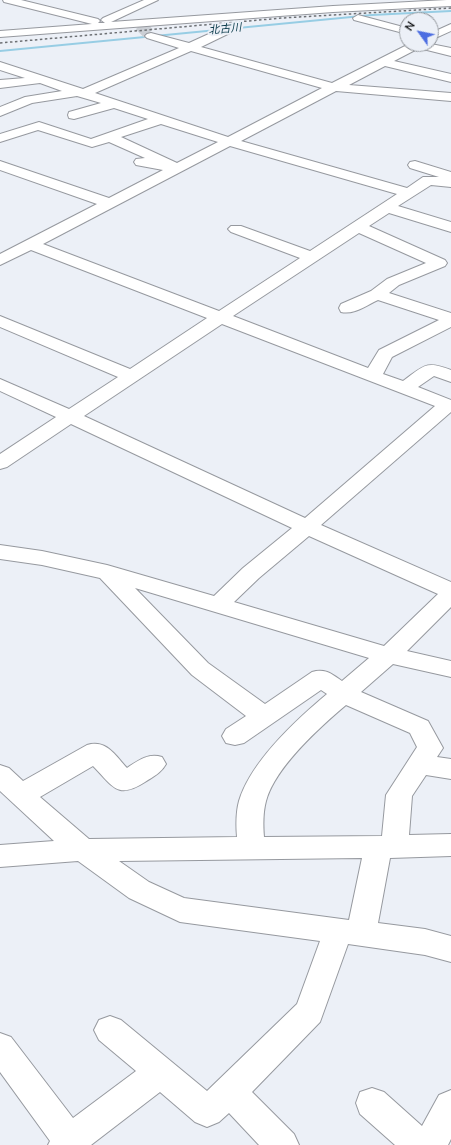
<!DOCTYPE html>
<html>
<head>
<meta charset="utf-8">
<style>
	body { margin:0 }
	#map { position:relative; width:451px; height:1145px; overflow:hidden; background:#ecf0f7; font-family:Mulish,sans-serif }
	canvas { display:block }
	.north { position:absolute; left:399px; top:12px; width:40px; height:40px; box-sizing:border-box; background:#ecf0f7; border:1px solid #94989d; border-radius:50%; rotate:303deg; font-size:11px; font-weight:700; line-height:16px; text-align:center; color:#111315 }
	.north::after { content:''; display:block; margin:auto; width:14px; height:18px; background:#4c6de1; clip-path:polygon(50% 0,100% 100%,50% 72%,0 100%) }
</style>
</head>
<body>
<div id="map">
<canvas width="451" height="1145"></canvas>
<div class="north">N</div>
</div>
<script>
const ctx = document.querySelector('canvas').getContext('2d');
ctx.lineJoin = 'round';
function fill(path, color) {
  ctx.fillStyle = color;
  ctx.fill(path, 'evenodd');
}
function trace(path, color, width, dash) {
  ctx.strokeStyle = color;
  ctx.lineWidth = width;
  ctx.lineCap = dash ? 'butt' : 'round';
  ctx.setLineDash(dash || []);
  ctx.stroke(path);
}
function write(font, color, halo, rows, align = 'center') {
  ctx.font = font + ' Mulish,"Noto Sans JP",sans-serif';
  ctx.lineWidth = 4;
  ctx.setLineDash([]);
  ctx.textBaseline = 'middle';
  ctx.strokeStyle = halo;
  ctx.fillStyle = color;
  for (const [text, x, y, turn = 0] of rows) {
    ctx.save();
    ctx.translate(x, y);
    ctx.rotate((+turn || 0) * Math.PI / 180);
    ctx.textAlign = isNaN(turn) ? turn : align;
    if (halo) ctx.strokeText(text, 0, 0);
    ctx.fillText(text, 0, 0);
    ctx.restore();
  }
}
fill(new Path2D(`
	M451,10V12L372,16L0,52V50L372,14Z`), '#97cde4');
trace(new Path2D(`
	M140,25L151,36`), '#cbcfd5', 12, [12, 6]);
const minor = new Path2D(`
	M3,0H21L94,18L98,19L100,21L98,23H105L101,20L103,18L144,0H158L111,22L333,6L447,0H451V6L333,12L0,37V31L92,24L4,2Z
	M358,15L407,28V34L354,20L353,18Z
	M235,22L242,26L240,28L201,47L332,83L409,44H431L451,48V56L419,48L394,61L451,74V82L385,66L349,85L451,93V101L336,91L241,141L407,188L423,177H439L410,168L408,165L410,162L415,161L451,172V187L431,185L398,206L451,222V232L389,213L369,226L445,260L447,263L445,266L399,285L389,293L451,313V327L392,357L383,374L403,381C424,366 425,360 451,370V382L434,376L418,387L451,400V412L321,525L451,582V607L407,651L451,661V677L393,664L361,692L428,721L443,748L437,757L451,759V779L426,775L412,796L409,835L451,834V856L390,858L378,923L425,929L451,936V962L425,955L348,944L320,1022L252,1092L294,1134L299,1145H259L229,1113L219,1122L207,1127L195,1122L160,1092L91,1145H48L50,1141L0,1072V1033L11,1037L73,1118L136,1071L99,1040L94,1030L99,1020L110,1016L121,1020L207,1091L297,1004L320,941L180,922L129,898L78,861L0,867V845L54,841L0,791V765L9,768L23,781L87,745C106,739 115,755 127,768C139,760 148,753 162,757L166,764C161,773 154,776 145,782C117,800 113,786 93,766L40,797L89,839L237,837C236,825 236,812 239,801C251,761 296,720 327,694L321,690L244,743L235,745L226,743L222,736L226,729L246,716L192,675L100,578L42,565L0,559V545L42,551L107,565L214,596L243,568L292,528L71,424L7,467L0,469V454L56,417L0,391V379L69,409L118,377L0,327V316L130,369L207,318L31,250L0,265V254L97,204L0,170V161L109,198L163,170L136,165L134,162L136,159L145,158L109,142L92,147L38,130L0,142V134L39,122L91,139L148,119L114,108L74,119L69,118L68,115L69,112L101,103L77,96L32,103L0,116V107L25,97L62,91L40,83L0,88V80L25,78L0,70V62L83,89L179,48L147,38L145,36L147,34L151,33L189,43ZM191,51L322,88L228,137L95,93ZM161,124L218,142L177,163L121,137ZM230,146L397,194L310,251L241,226H231L228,229L231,232L300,258L219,311L43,244ZM359,233L426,263L387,279L371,291L341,304L339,308L341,312C354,315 367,305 378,300L439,320L379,350L368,368L233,316ZM222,324L435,406L305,518L84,416ZM309,536L438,594L384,646L234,602L259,578ZM135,588L369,658L342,681C332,674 325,668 312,672L265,704L208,663ZM346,705L410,733L417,747L386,795L382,836L264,837C263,825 263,812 266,801C275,767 320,727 346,705ZM362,858L349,920L184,898L149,882L119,861Z
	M451,24V31L431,40V33Z
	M372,1088L384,1092L422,1126L439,1095L451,1090V1139L448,1145H395L360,1114L356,1103L360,1092Z`);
trace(minor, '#96999f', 2);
fill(minor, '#fff');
trace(new Path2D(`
	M0,43L282,18L451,8`), '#6d7074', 1.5, [2.5, 2.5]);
write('italic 11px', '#0d3d4d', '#ecf0f7', [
	["北古川",225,29,-5]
]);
</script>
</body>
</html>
